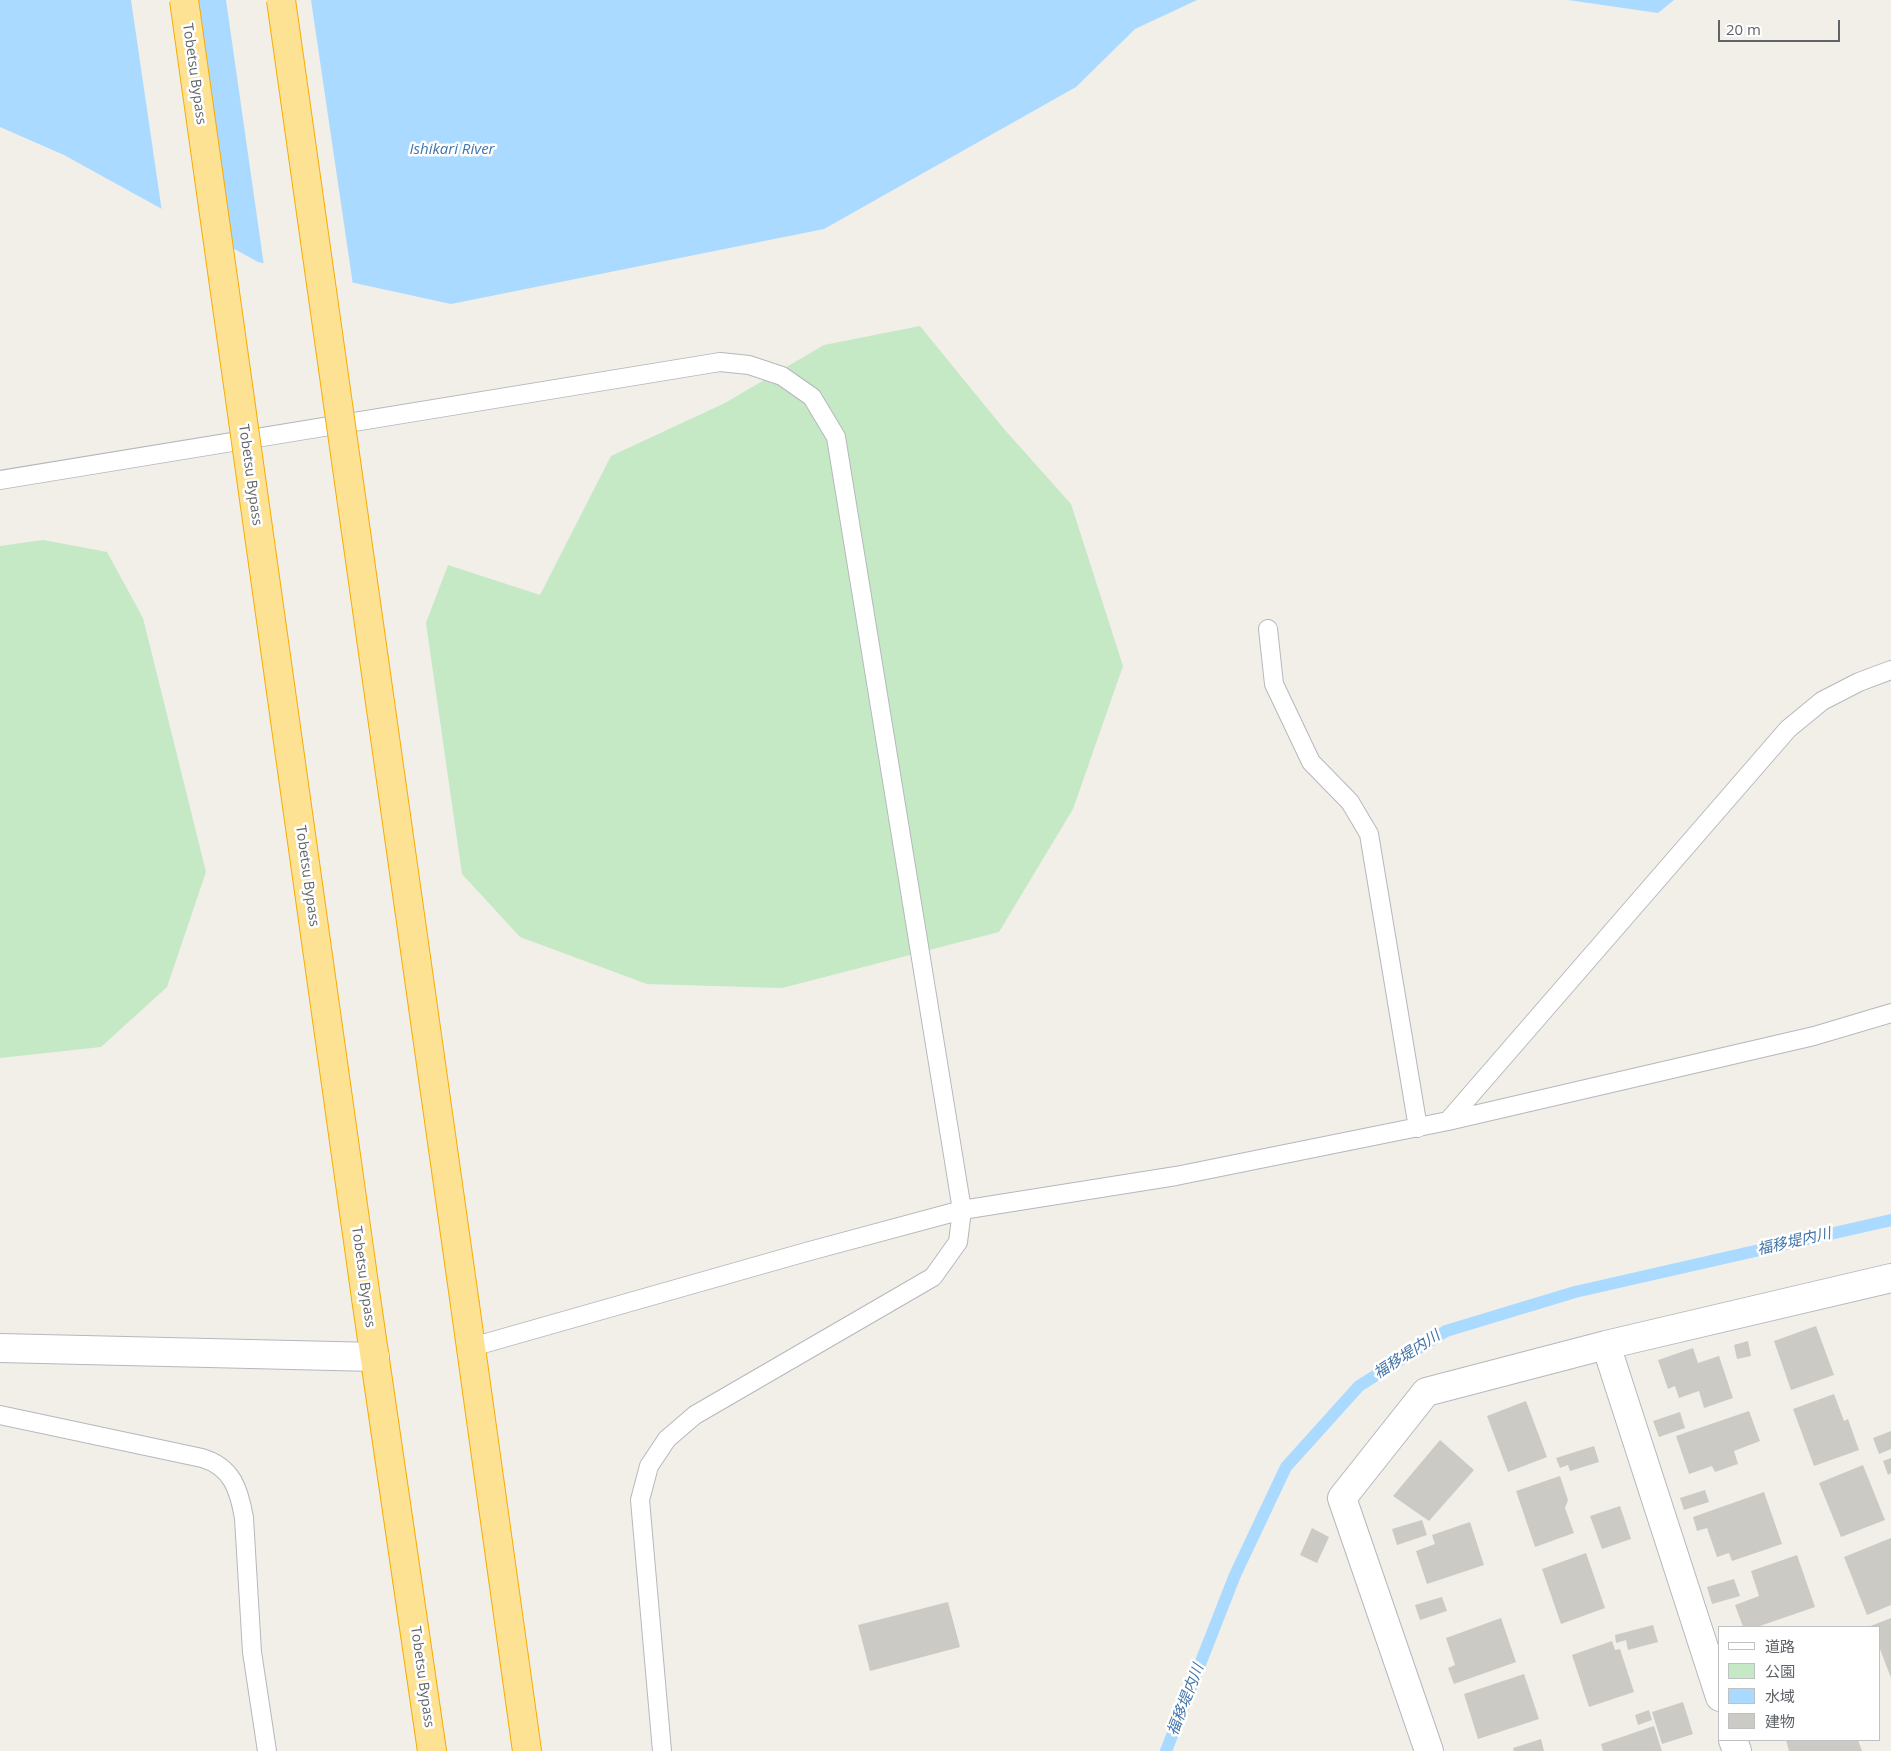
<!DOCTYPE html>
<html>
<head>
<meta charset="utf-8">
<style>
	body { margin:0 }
	#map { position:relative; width:1891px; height:1751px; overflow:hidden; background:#f1efe8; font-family:"Open Sans","Noto Sans JP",sans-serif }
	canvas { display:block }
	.legend { position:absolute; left:1718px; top:1626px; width:162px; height:115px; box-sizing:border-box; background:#fff; border:1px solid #bfc1c3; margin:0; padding:6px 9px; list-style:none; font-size:15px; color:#5f6368 }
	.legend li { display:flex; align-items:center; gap:10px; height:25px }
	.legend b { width:25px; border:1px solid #bfc1c3 }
	.scale { position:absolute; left:1718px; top:20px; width:122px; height:22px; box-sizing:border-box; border:2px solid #5f6368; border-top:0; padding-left:6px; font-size:15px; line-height:18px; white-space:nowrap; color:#5f6368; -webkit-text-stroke:4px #fff; paint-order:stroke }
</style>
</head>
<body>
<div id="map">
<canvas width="1891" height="1751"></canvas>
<ul class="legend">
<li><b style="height:6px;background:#fff"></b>道路</li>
<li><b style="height:14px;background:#c5e8c5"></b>公園</li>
<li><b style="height:14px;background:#aadaff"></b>水域</li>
<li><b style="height:14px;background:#cccac5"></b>建物</li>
</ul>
<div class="scale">20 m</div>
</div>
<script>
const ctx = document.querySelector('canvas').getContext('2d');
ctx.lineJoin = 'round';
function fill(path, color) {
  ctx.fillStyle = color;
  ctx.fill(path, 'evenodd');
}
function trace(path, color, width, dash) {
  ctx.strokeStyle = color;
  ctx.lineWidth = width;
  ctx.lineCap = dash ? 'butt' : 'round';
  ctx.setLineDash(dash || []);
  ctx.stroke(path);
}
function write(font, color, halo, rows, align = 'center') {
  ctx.font = font + ' "Open Sans","Noto Sans JP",sans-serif';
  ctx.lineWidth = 5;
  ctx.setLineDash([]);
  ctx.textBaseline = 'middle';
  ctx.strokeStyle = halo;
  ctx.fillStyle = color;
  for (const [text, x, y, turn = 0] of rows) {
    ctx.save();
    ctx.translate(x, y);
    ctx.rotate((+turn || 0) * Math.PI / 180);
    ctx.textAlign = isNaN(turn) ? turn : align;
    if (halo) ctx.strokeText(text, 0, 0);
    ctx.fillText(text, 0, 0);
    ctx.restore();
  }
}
fill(new Path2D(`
	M920,326L1004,429L1071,504L1123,666L1073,809L999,932L782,988L647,984L520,937L462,874L426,623L448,565L540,595L611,456L725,403L824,345Z
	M43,540L107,552L143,618L206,872L167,987L101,1047L0,1058V546Z`), '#c5e8c5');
fill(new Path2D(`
	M0,0H1197L1135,29L1076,87L824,229L451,304L258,262L64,155L0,127Z
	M1568,0H1674L1658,13Z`), '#aadaff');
fill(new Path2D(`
	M131,0H193L230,250L162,212Z
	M226,0H311L353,285L264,266Z`), '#f1efe8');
trace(new Path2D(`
	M1166,1751L1235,1575L1286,1467L1359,1386L1446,1331L1575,1292L1891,1220`), '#aadaff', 12);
fill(new Path2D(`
	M1816,1326L1834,1375L1791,1390L1774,1341Z
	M1748,1341L1751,1356L1737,1359L1734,1345Z
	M1693,1348L1698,1363L1719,1356L1733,1398L1704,1408L1699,1391L1679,1398L1675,1386L1668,1389L1658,1360Z
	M1834,1394L1844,1421L1848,1419L1859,1450L1814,1466L1793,1409Z
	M1526,1401L1547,1457L1508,1472L1487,1416Z
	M1749,1411L1760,1441L1734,1451L1738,1464L1715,1472L1712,1466L1689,1474L1676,1436Z
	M1680,1412L1685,1428L1659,1437L1653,1421Z
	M1891,1431V1449L1879,1454L1873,1438Z
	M1440,1440L1474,1470L1429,1521L1393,1496Z
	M1594,1446L1599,1462L1570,1471L1568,1465L1560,1468L1556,1458Z
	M1891,1458V1473L1888,1475L1883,1461Z
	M1863,1465L1885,1520L1841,1537L1819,1483Z
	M1560,1476L1568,1500L1565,1508L1574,1533L1535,1547L1516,1491Z
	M1705,1490L1709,1502L1684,1510L1680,1498Z
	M1764,1492L1782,1544L1732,1561L1729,1553L1717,1557L1707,1528L1697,1531L1693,1517Z
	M1620,1506L1631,1539L1602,1549L1590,1516Z
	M1422,1520L1427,1535L1397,1545L1392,1529Z
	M1470,1522L1484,1565L1427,1584L1416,1551L1435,1544L1432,1535Z
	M1312,1528L1329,1537L1317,1563L1300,1555Z
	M1891,1538V1605L1867,1615L1844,1557Z
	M1586,1553L1605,1608L1561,1624L1542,1569Z
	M1797,1555L1815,1607L1757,1627H1743L1735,1605L1759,1596L1751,1571Z
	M1734,1579L1740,1596L1712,1604L1707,1587Z
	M1442,1597L1447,1611L1420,1620L1415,1605Z
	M948,1602L960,1647L870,1671L858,1625Z
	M1501,1618L1516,1662L1454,1684L1448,1668L1455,1665L1446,1638Z
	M1891,1618V1678L1880,1649V1627H1868Z
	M1653,1625L1658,1642L1628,1650L1626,1640L1616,1643L1615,1635Z
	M1612,1641L1615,1650L1620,1649L1634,1692L1589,1707L1572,1655Z
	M1524,1674L1539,1719L1478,1739L1464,1694Z
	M1683,1702L1693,1734L1662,1744L1652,1712Z
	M1649,1710L1652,1720L1638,1725L1635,1715Z
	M1654,1726L1662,1751H1603L1601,1744Z
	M1541,1739L1544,1751H1514L1513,1748Z
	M1786,1740H1858L1862,1751H1789Z`), '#cccac5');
const lane = new Path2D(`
	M0,480L720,362L749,365L782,376L812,397L836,437L962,1210L958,1242L933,1277L695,1415L667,1439L649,1466L640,1500L662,1751
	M1268,629L1274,684L1311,762L1350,802L1369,834L1418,1128
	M1448,1121L1788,729L1822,701L1859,682L1891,670
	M472,1347L806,1252L962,1210L1176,1176L1448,1121L1814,1036L1891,1013
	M0,1415L202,1458C232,1467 239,1489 244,1518L252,1652L267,1751`);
const street = new Path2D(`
	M1606,1345L1720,1697
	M0,1348L375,1357
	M1733,1740L1737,1751
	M1429,1751L1342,1498L1426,1392L1606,1345L1891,1278`);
const highway = new Path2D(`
	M366,1298L432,1751
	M465,1305L527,1751`);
trace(lane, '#b5b8bc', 20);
trace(street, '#b5b8bc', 30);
trace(highway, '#f9ab00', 30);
trace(lane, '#fff', 18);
trace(street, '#fff', 28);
trace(highway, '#fde293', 28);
const highwayBridge = new Path2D(`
	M184,0L366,1298
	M281,0L465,1305`);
trace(highwayBridge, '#f9ab00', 30, []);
trace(highwayBridge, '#fde293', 28);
write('14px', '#5f6368', '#fff', [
	["Tobetsu Bypass",194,74,82],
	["Tobetsu Bypass",250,475,82],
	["Tobetsu Bypass",307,876,82],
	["Tobetsu Bypass",363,1277,82],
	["Tobetsu Bypass",422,1677,82]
]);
write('italic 15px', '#4174aa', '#fff', [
	["Ishikari River",452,150],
	["福移堤内川",1794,1242,-13],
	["福移堤内川",1407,1355,-33],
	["福移堤内川",1186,1700,-69]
]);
</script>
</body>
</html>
